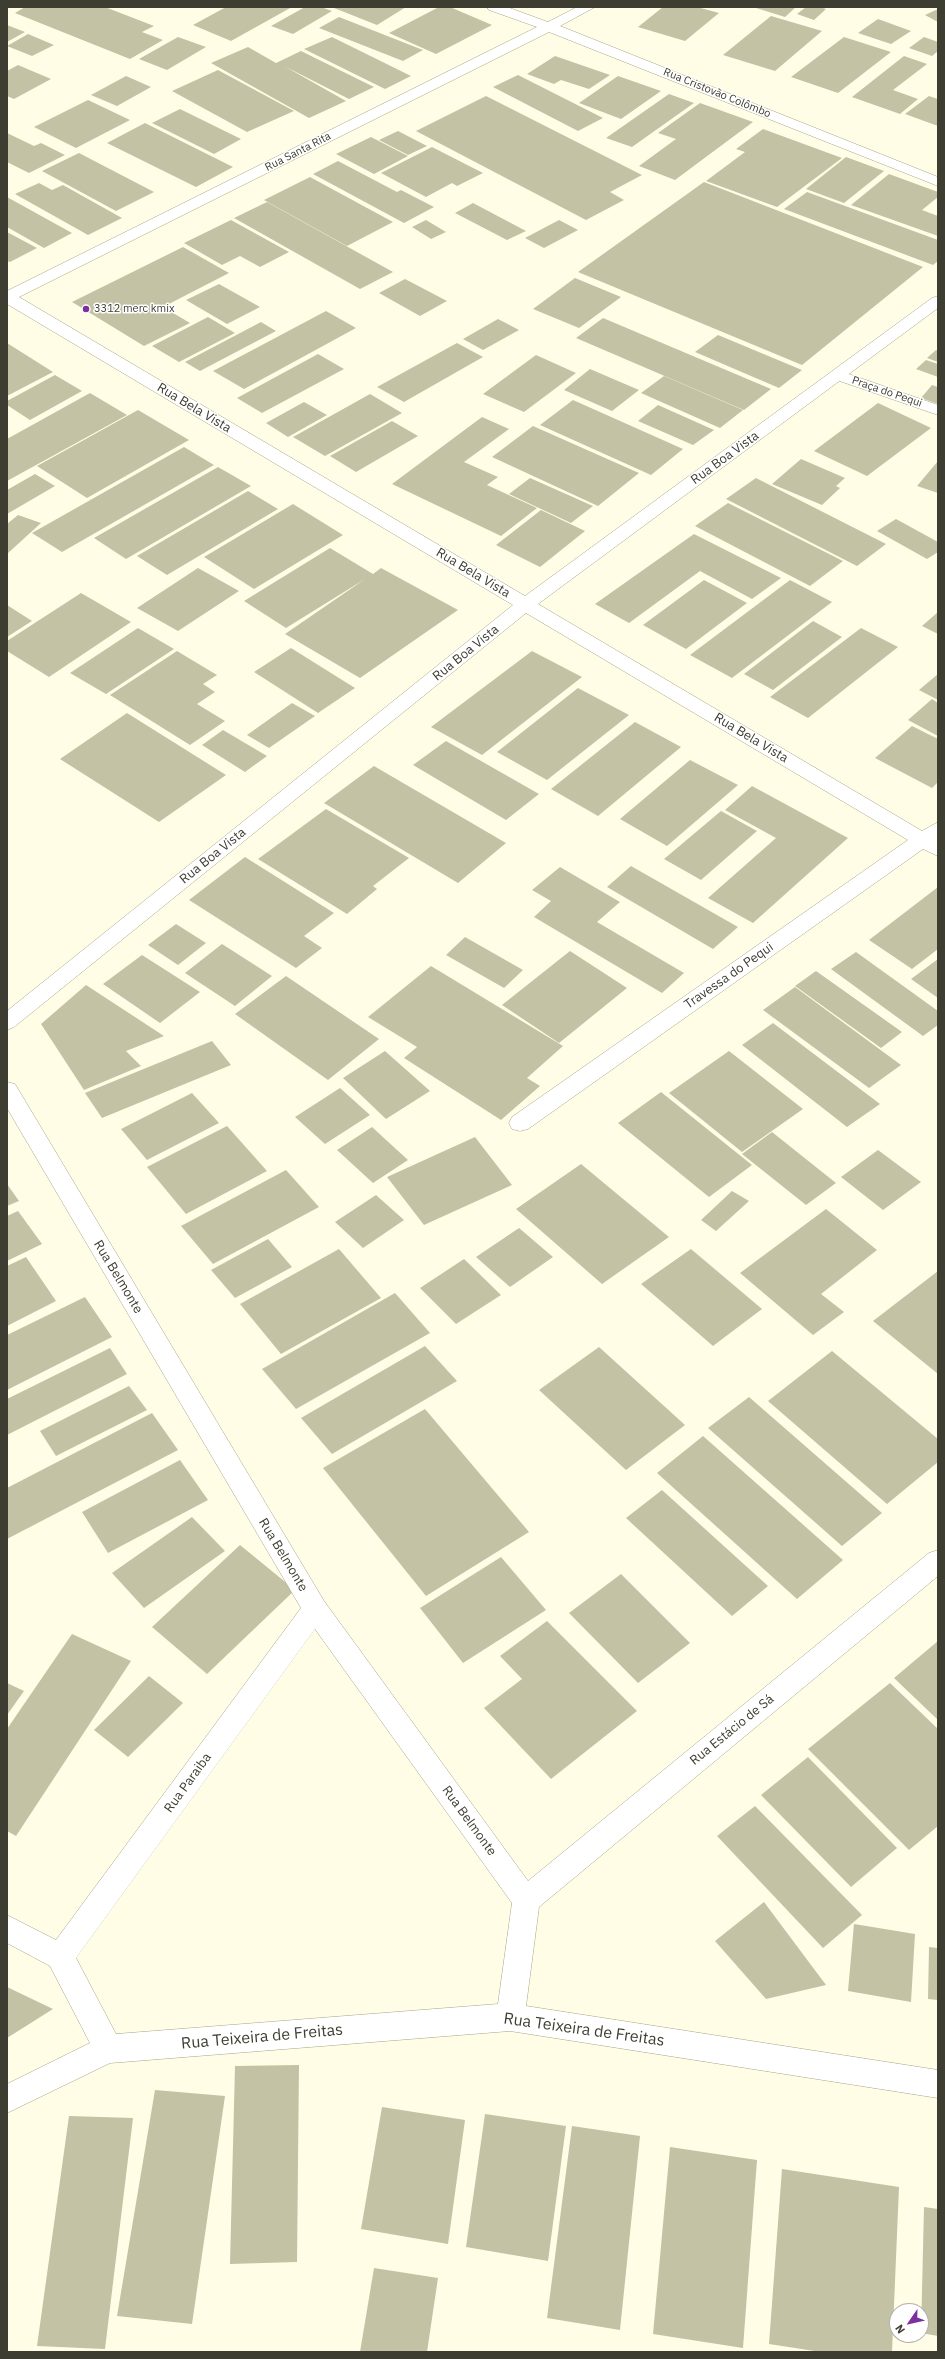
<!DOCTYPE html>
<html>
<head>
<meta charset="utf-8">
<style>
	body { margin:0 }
	#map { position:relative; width:945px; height:2359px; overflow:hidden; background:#fffde5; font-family:"IBM Plex Sans",sans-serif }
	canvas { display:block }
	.frame { position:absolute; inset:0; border:8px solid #3e3d31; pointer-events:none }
	.north { position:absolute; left:889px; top:2303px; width:40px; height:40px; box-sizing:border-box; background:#fff; border:1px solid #b2b1ad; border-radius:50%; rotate:236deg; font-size:11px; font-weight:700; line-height:16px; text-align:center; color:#3e3d31 }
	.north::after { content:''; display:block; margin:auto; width:14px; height:18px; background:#7d2e9f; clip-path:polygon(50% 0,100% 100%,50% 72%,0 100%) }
</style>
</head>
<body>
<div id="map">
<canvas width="945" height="2359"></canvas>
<div class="frame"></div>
<div class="north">N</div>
</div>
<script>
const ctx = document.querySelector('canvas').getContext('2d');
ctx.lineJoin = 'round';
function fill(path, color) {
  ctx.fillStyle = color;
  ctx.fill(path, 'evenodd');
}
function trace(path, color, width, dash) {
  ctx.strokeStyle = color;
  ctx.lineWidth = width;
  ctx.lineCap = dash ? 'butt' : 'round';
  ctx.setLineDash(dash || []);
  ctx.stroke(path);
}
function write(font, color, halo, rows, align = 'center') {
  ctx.font = font + ' "IBM Plex Sans",sans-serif';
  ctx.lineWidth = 3;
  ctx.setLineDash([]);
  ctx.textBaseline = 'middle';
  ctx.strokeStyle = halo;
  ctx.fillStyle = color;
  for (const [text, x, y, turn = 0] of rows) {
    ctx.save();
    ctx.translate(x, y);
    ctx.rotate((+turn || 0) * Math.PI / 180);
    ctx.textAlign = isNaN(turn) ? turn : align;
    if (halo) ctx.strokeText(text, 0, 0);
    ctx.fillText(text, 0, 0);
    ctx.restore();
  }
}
fill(new Path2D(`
	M25,7H105L154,26L142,32L163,40L130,59L15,13Z
	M226,7H292L231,41L193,25Z
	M305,7H321L332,11L293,34L271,26Z
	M336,7H406L377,25L334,8Z
	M439,7H450L492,25L436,54L389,33Z
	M663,7H697L719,13L685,41L638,27Z
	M753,7H796L785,17Z
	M806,7H820L826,9L814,20L797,14Z
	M938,9V22L925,15Z
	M771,16L822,31L775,71L723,55Z
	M339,17L423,50L403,61L319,28Z
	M878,19L911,31L891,44L858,33Z
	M7,25L25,32L7,42Z
	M28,34L54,45L32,56L7,46Z
	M178,37L206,47L167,70L139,59Z
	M332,37L411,76L385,89L304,49Z
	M844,37L891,52L838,93L791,77Z
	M924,37L938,42V51L932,56L909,48Z
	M248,47L276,63L301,51L374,87L349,99L284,66L346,101L309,118L211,63Z
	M555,56L610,75L589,89L561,80L554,84L527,74Z
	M904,56L927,64L893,90L918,99L900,114L852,97Z
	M18,65L51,79L14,99L7,96V71Z
	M218,70L294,111L247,132L172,91Z
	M518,75L603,118L578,131L493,87Z
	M126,76L151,87L117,106L91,95Z
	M618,76L661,91L621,119L579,103Z
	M669,94L694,103L632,147L606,138Z
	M486,96L642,175L610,192L624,200L586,220L416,131Z
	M929,96L938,99V126L905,114Z
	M88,100L130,120L76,148L34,127Z
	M700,103L753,122L675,180L639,166L676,139L658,133Z
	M180,109L241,139L214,154L152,123Z
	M145,123L233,167L196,187L107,143Z
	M763,129L842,158L777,207L706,181L745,152L736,149Z
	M398,131L427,146L408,155L379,140Z
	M7,133L34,146L41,143L65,155L29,173L7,162Z
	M371,137L408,156L374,174L336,154Z
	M432,147L483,173L457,186L452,183L426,197L381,173Z
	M79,153L154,192L116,211L42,171Z
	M846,157L884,171L844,203L806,189Z
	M338,161L397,192L401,190L434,207L404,223L313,174Z
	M889,174L938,192V197L922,210L938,216V236L851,205Z
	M310,177L393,222L347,246L264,200Z
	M704,182L923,267L802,365L578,272Z
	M39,183L52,190L63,185L122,218L88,235L15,194Z
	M807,192L938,240V261L933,265L784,209Z
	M7,197L72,233L44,248L7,227Z
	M267,202L393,272L360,289L234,218Z
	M473,203L526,231L507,240L455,213Z
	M231,220L289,252L260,267L240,256L222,265L184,243Z
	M426,220L446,232L431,239L412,227Z
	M559,220L578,230L544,248L525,238Z
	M7,232L37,248L10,262L7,261Z
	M183,247L229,273L163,307L190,323L144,346L72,302Z
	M575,278L621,297L579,328L533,309Z
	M405,279L447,301L420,316L379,293Z
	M219,284L260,307L227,324L186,300Z
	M326,311L356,328L244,389L213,371Z
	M208,317L235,333L179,362L152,346Z
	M603,318L771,389L744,410L576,338Z
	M498,319L519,330L483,350L463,339Z
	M261,322L276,331L200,371L185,362Z
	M718,335L802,370L779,388L695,352Z
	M7,343L53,372L7,396Z
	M457,343L483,357L404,402L377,387Z
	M936,350L938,351V362L927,358Z
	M318,354L344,369L262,413L237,398Z
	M536,355L576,373L524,412L483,394Z
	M926,360L938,364V377L916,369Z
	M590,369L639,390L612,411L564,390Z
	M55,375L82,391L30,420L7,405V401Z
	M664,376L743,410L720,428L641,393Z
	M932,385L938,387V404L921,398Z
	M90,393L127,415L7,481V439Z
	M370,394L402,413L325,456L293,437Z
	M573,400L683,449L651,475L540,425Z
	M304,402L327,415L288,437L266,423Z
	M878,403L931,428L867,476L814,451Z
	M658,405L714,430L693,445L638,421Z
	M138,410L189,440L87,498L37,466Z
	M482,417L509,429L464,462L498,477L487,485L537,508L501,536L392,484Z
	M392,421L418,436L356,472L330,456Z
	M533,426L639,473L598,506L492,457Z
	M184,447L214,465L62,552L32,533Z
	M801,459L845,478L836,486L840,488L822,505L772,484Z
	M938,461V493L917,486Z
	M218,467L251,486L126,559L94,538Z
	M35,474L55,486L7,514V490Z
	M530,478L593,506L571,523L509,494Z
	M756,478L886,544L857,566L726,499Z
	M248,491L278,509L167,575L137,556Z
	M728,503L843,561L810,586L695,526Z
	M293,504L343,535L254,589L204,557Z
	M541,510L585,531L540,567L496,545Z
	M18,515L41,523L7,554V524Z
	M896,519L938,542V552L927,559L877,531Z
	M694,534L781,578L752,599L700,571L629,623L595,604Z
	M330,548L373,574L381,568L458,610L360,678L285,634L365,579L286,628L244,601Z
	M198,568L239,591L178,631L137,608Z
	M704,580L747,603L686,649L643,625Z
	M790,580L832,602L732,678L690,655Z
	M81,593L131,622L49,677L7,651V641Z
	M7,605L32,621L7,637Z
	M938,612V634L922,626Z
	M813,621L842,637L773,690L744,674Z
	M138,628L174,649L106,694L70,673Z
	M861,628L898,647L808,718L770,697Z
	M291,648L355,688L318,713L254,672Z
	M177,651L217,675L203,684L215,692L197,704L225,721L190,745L110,695Z
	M532,651L582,677L482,755L431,727Z
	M938,674V700L919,690Z
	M578,688L629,715L547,780L497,752Z
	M932,699L938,703V736L908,720Z
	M292,703L315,716L269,748L247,735Z
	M127,713L226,775L159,822L60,759Z
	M635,722L681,747L598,816L551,789Z
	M912,726L938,739V782L932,788L875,758Z
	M223,730L267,756L245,772L202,745Z
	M446,741L539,794L506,820L413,765Z
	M690,760L738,785L667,846L620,819Z
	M374,766L506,843L458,883L324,803Z
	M752,786L848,838L753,923L708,898L776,838L725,810Z
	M326,809L409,858L373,886L377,889L347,914L258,859Z
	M721,811L757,831L701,880L664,859Z
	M245,857L334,913L304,936L322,948L296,968L189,900Z
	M631,866L738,927L713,949L607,887Z
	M560,867L620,902L597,922L684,973L662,993L534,917L551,901L532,890Z
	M938,887V949L912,969L869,940Z
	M176,924L206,943L178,965L148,945Z
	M465,937L523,970L504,988L446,955Z
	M222,944L272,976L235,1006L185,973Z
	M570,951L627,988L559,1043L502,1005Z
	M856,952L938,1011V1025L923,1036L831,969Z
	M142,955L200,992L160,1023L103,984Z
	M938,959V998L911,979Z
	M431,966L563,1046L527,1078L540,1086L501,1120L404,1058L417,1047L368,1017Z
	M816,971L902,1032L881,1048L795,986Z
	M286,976L379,1039L328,1080L235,1014Z
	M86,985L164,1036L126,1051L141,1066L84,1090L41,1024Z
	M795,987L901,1065L869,1088L763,1010Z
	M773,1023L880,1104L847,1127L742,1045Z
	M212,1041L231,1065L102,1118L85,1093Z
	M385,1051L430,1091L386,1119L343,1078Z
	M729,1051L803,1109L742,1152L669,1093Z
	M340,1088L370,1115L325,1144L295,1117Z
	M661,1092L752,1165L709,1197L618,1123Z
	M192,1093L219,1123L147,1160L121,1129Z
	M227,1126L267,1171L186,1214L147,1167Z
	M372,1127L408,1160L373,1183L337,1150Z
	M772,1132L836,1183L806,1205L742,1154Z
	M475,1137L512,1185L424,1225L387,1177Z
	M878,1150L921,1182L883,1210L841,1177Z
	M581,1164L669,1237L602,1284L516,1209Z
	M286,1170L319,1207L213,1264L181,1226Z
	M7,1184L19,1201L7,1206Z
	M732,1191L749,1201L716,1231L701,1220Z
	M376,1195L404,1220L363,1248L335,1222Z
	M826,1209L877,1250L821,1294L844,1312L813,1335L740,1273Z
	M18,1211L42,1244L7,1261V1216Z
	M519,1228L553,1257L510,1287L476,1257Z
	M268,1239L292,1267L235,1298L211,1270Z
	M339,1249L381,1298L281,1354L240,1304Z
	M691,1249L762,1309L713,1346L641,1284Z
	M26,1257L56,1301L7,1326V1266Z
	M464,1259L501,1295L456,1324L420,1288Z
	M938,1271V1374L873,1321Z
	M395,1293L430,1333L296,1409L262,1369Z
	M85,1297L112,1337L7,1390V1335Z
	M425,1346L457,1381L332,1454L301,1418Z
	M599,1347L685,1425L626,1470L539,1390Z
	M110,1348L127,1374L7,1435V1399Z
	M832,1351L938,1439V1462L887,1504L768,1401Z
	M129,1386L147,1410L56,1456L40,1431Z
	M749,1397L882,1513L842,1546L708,1428Z
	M425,1409L529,1532L426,1596L323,1468Z
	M152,1413L178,1450L7,1539V1488Z
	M703,1436L843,1560L797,1599L657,1473Z
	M180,1460L208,1500L108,1553L82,1512Z
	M662,1490L768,1586L732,1616L626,1518Z
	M192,1517L225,1551L144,1608L112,1573Z
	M240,1545L295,1590L207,1674L152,1627Z
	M501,1557L546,1610L463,1663L420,1608Z
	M621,1574L690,1643L638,1683L569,1613Z
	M547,1621L637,1711L551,1779L484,1708L522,1679L500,1656Z
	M72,1634L131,1661L16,1836L7,1831V1729Z
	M938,1641V1720L894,1678Z
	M149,1676L183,1703L128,1757L94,1730Z
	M7,1683L24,1691L7,1715Z
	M890,1683L938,1729V1826L909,1850L808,1749Z
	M808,1757L897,1848L851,1887L761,1795Z
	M755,1806L862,1915L823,1948L717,1836Z
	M764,1902L826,1985L766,1999L715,1941Z
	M854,1924L915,1934L911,2002L848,1991Z
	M929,1947L938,1948V2000L928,1999Z
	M7,1987L53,2009L7,2038Z
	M299,2065L297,2262L230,2264L235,2066Z
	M155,2090L225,2096L192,2324L117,2316Z
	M382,2107L465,2120L448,2244L361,2229Z
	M485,2114L566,2126L548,2261L466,2247Z
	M69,2116L133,2118L105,2349L37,2346Z
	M572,2126L640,2136L620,2330L547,2318Z
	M670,2147L757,2160L743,2348L653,2334Z
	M782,2169L899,2187L892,2352H821L769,2344Z
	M924,2207L938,2209V2336L921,2333Z
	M374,2268L438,2278L427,2352H360Z`), '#c4c2a5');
const lane = new Path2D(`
	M837,370L938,405V415L831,378L829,375L831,372Z`);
const street = new Path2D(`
	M487,7H507L548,22L577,7H595L560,26L938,177V186L549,32L19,297L525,596L932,298L938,296V308L538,604L922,831L938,822V856L923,849L528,1129L520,1131L512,1129L509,1123L512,1117L908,840L526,613L14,1027L7,1030V1011L513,605L7,304V291L537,27L489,10Z
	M7,1082L15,1084L324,1601L528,1881L929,1553L938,1550V1576L539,1907L526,2006L938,2070V2098L510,2031L110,2063L7,2113V2084L90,2043L50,1966L7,1943V1915L56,1940L301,1608L7,1108ZM315,1629L512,1903L498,2004L116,2034L76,1958Z`);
trace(lane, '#a6a487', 1);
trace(street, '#a6a487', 1);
fill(lane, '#fff');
fill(street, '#fff');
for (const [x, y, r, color] of [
	[86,309,4,"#7d2e9f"]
]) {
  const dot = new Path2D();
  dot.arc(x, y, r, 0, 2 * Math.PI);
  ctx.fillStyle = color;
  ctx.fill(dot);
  trace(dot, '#fff', 1.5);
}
write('11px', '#3e3d31', '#fff', [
	["Rua Cristovão Colômbo",717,93,22],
	["Rua Santa Rita",298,152,-27],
	["Praça do Pequi",887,392,19]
]);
write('11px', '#3e3d31', '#fff', [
	["3312 merc kmix",94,309]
], 'left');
write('13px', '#3e3d31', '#fff', [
	["Rua Bela Vista",194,408,31],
	["Rua Boa Vista",725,458,-36],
	["Rua Bela Vista",473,573,31],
	["Rua Boa Vista",466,653,-39],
	["Rua Bela Vista",751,738,31],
	["Rua Boa Vista",213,856,-39],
	["Travessa do Pequi",729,976,-35],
	["Rua Belmonte",118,1277,59],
	["Rua Belmonte",283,1555,59],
	["Rua Estácio de Sá",732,1730,-39],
	["Rua Paraiba",188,1783,-54],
	["Rua Belmonte",469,1821,54]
]);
write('16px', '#3e3d31', '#fff', [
	["Rua Teixeira de Freitas",584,2030,8],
	["Rua Teixeira de Freitas",262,2037,-5]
]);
</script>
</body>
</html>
